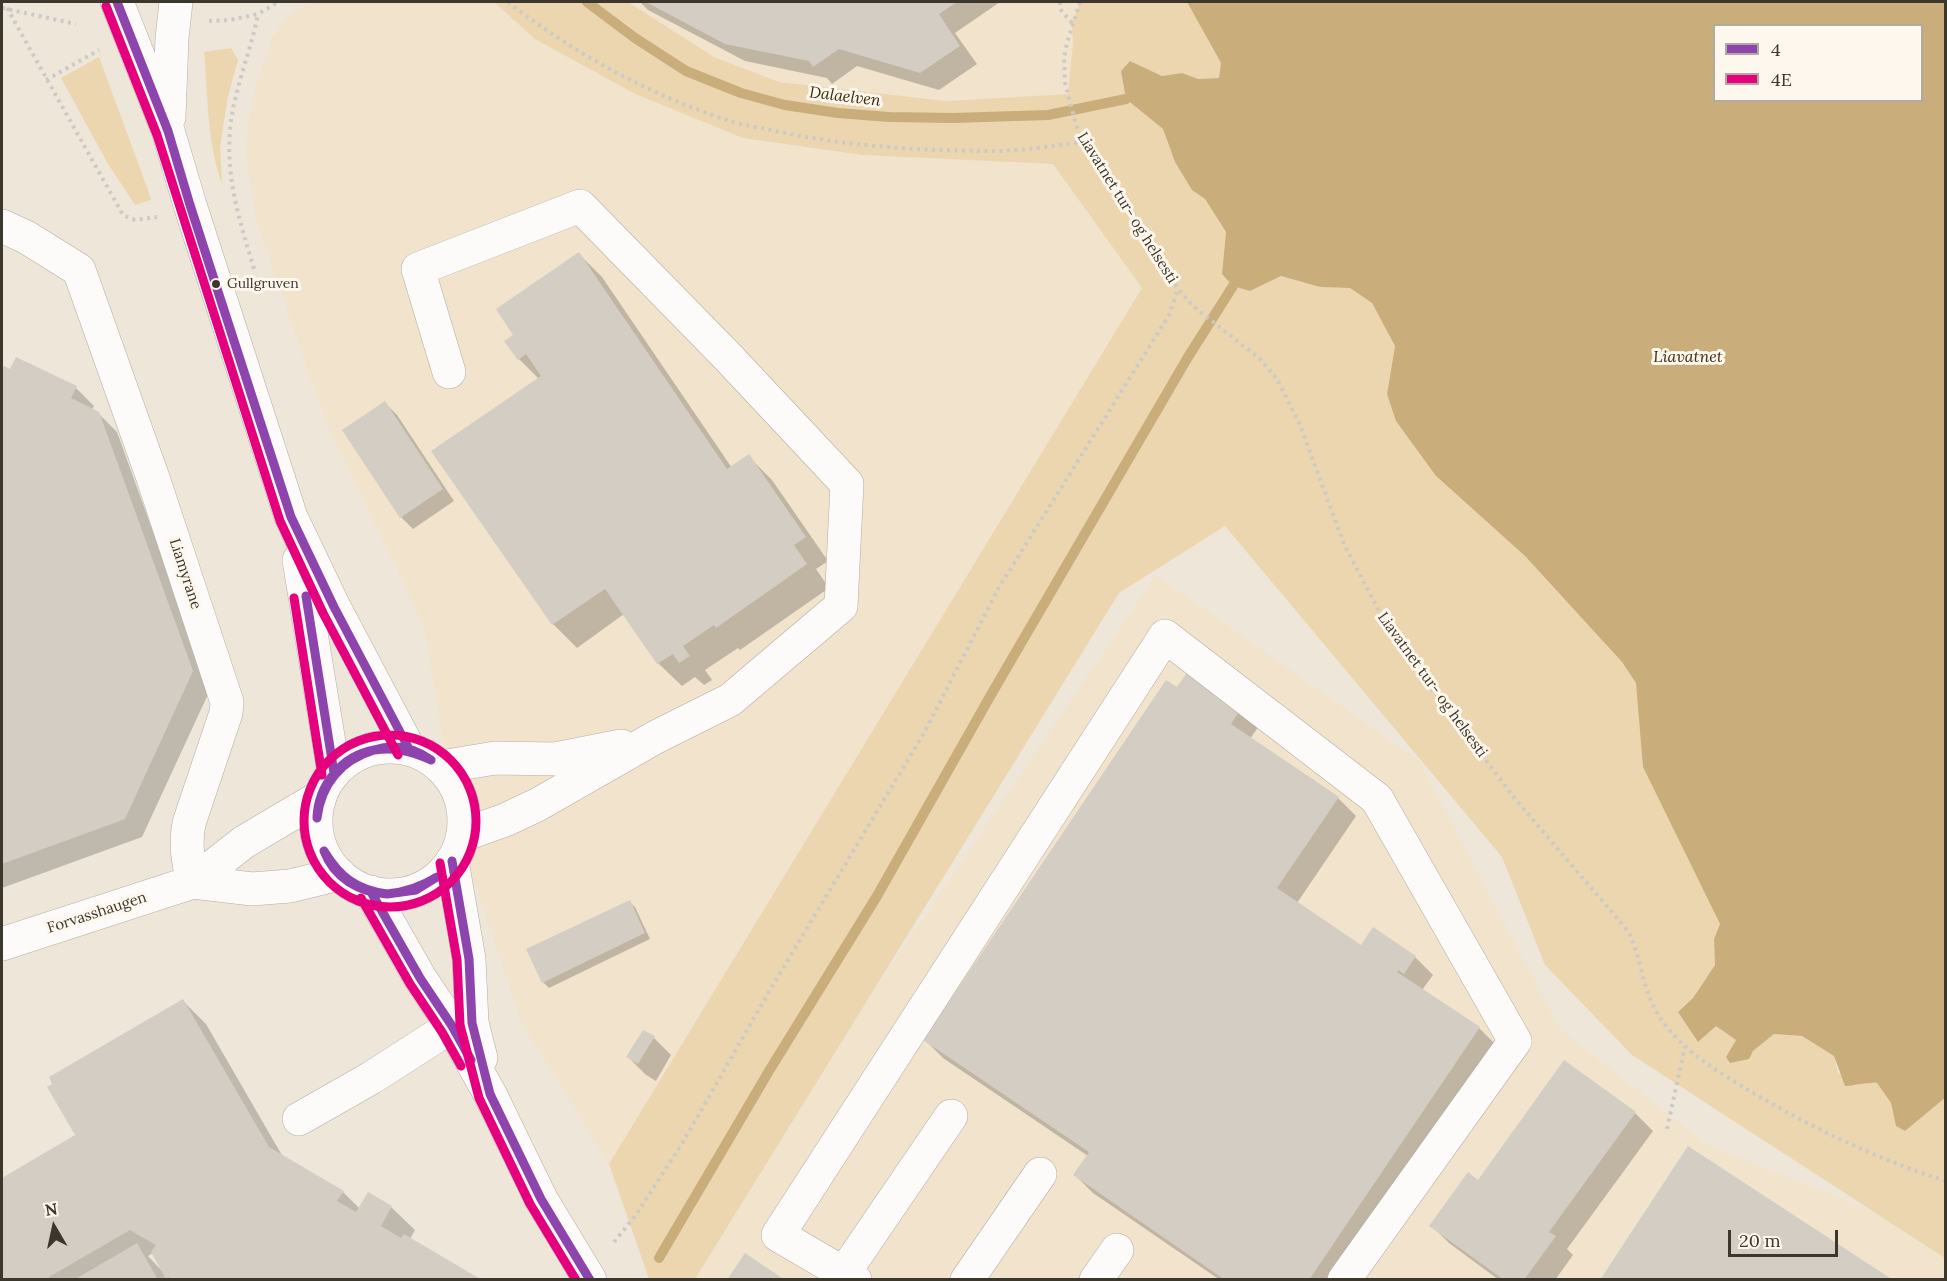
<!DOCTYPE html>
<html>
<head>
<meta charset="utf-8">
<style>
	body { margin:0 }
	#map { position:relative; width:1947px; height:1281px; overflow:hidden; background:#eee6d9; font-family:Lora,serif }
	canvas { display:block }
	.frame { position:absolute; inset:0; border:3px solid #3c372d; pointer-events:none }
	.legend { position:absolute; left:1713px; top:24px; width:210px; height:78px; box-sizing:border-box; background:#fdf7ed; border:2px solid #b0aaa0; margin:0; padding:8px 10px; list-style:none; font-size:18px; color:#3c372d }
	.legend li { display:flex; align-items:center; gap:12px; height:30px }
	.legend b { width:30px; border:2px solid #b0aaa0 }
	.north { position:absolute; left:24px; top:1197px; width:60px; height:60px; -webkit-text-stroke:4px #fdf7ed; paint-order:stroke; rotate:351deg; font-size:16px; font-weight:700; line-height:24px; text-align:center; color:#3c372d }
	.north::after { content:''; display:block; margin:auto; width:21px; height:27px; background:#3c372d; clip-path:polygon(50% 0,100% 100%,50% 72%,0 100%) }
	.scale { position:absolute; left:1728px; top:1230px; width:110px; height:27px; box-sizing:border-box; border:3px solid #3c372d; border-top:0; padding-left:8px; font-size:18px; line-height:21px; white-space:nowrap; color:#3c372d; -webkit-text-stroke:4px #fdf7ed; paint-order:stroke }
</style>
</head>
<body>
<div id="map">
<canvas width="1947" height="1281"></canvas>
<div class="frame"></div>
<ul class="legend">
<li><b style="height:8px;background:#8e44ad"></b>4</li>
<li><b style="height:8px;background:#e5007d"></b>4E</li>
</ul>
<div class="north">N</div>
<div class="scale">20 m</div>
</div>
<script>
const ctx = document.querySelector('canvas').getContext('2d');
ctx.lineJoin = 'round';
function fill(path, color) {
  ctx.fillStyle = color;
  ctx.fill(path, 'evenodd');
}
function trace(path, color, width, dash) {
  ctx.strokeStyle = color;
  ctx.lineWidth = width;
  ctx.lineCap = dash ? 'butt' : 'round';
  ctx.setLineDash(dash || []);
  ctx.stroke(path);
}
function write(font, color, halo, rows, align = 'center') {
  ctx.font = font + ' Lora,serif';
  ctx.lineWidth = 6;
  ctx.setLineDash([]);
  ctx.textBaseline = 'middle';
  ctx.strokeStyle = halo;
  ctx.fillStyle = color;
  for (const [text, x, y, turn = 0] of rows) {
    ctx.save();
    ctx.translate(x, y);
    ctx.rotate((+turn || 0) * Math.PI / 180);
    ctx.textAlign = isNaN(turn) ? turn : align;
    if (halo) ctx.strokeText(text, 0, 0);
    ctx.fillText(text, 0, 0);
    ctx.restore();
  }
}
fill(new Path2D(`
	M308,2H494L535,39L635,94L743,138L862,155L1053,164L1142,288L609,1164L521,1021L460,839L424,625L326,422L256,220L246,154L249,120L256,87L271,40L287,18Z
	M628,2H1094L1068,94L946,101L779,82L714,57Z
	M1156,575L1419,761L1560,1029L1706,1144L1922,1231L1946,1244L1945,1280H678Z`), '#f1e3cc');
fill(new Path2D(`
	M494,2H628L714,57L779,82L946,101L1068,94L1073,43L1072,24L1080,2H1187L1221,63L1219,78L1198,79L1182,73L1162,76L1130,61L1126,99L1163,129L1175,162L1192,190L1205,199L1226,232L1222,275L1250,291L1281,276L1320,287L1350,288L1372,303L1395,346L1387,394L1436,476L1525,556L1622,662L1637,683L1643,767L1720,924L1714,939L1715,965L1693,998L1678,1012L1698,1042L1716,1025L1736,1040L1726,1057L1753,1051L1774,1034L1802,1036L1834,1056L1838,1072L1854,1086L1868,1082L1877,1083L1891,1103L1896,1126L1905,1131L1945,1097V1258L1632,1055L1545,965L1502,857L1225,526L1119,593L695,1279H649L609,1164L1142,288L1053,164L862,155L743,138L635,94L535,39Z
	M231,48L238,60L228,96L220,147L222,184C207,142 208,96 204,52Z
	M99,57L148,190L151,200L135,205L108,164L61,78Z`), '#ecd6b0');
fill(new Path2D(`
	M1187,2H1945L1946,1097L1905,1131L1896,1126L1891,1103L1877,1083C1866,1082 1856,1086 1845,1086L1834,1056L1802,1036L1774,1034L1753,1051L1749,1059L1730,1063L1726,1057L1736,1040L1716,1026L1698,1042L1678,1012L1693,998L1715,965L1714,939L1720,924L1643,767L1636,683L1622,662L1525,556L1436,476L1396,421L1387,394L1395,346L1372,303L1350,288L1320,287L1281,276L1250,291L1233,286L1222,274L1226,232L1205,199L1192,190L1175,162L1163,129L1126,99L1121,71L1130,61L1162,76L1182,73L1198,79L1219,78L1221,63ZM1714,26H1922V100H1714Z`), '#c9ad7a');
fill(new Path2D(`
	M640,2H1000L955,33L977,64L939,90L857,66L832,84L827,78L745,61L648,10Z
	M579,254L602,277L732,468L748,456L772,480L828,561L816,569L829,588L740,650L738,648L705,670L712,680L704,685L695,677L682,686L658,663L624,614L577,648L553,624L433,451L539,379L519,359L515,335Z
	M17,359L76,388L94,406L92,410L98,413L117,432L210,690L142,837L2,888V367L11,372Z
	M385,403L397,415L454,501L413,529L401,517Z
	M1190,670L1261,723L1250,739L1338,798L1356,816L1297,903L1361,947L1415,957L1433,975L1422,990L1479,1028L1497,1046L1339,1280H1220L1093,1193L1075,1175L1088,1156L943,1058L925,1040Z
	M629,902L635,907L650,939L549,988L543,982Z
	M183,1001L206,1024L283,1157L343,1192L360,1209L391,1207L415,1230L410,1239L479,1280H169L165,1276L166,1280H2V1180L77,1135ZM153,1253L162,1271L148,1256Z
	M654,1038L671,1055L656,1081L646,1075L628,1057Z
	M1635,1113L1653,1131L1567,1249L1573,1255L1555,1280H1499L1449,1243L1431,1225L1478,1182Z`), '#0003');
trace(new Path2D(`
	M587,2L635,38L686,71L741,93L785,105L838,113L889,117L953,118L1048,115L1126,99
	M659,1258L769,1071L877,896L992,693L1188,357L1233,286`), '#c9ad7a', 10);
fill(new Path2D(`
	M646,2H957L939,14L960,46L920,73L839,49L813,67L809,61L725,44Z
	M579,252L727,469L749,454L806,537L794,545L807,564L716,628L714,625L683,646L690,656L679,663L673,654L657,664L605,589L552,625L431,451L541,376L526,354L518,360L504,341L513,335L496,309Z
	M16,357L77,386L71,398L99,412L193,671L125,819L2,864V365L10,369Z
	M385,401L443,489L400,518L342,430Z
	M1190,668L1244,704L1231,724L1339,797L1277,888L1361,945L1373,927L1416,956L1404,974L1398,970L1397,972L1480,1027L1309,1280H1225L1073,1175L1089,1152L923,1040L1166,680L1177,687Z
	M630,900L645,933L542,983L526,949Z
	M183,999L269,1147L344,1191L337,1201L356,1212L368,1192L392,1206L381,1226L401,1238L404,1234L482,1280H173L168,1277L166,1279L151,1252L156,1245L130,1230L49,1277L50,1280H2V1178L75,1135L47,1087L52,1084L49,1077Z
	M643,1030L655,1036L638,1064L626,1057Z
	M1564,1060L1636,1112L1549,1232L1556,1236L1524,1280H1504L1429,1226L1468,1172L1478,1180Z
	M1688,1146L1893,1280H1600Z
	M137,1243L158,1280H74Z
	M745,1253L785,1280H727Z`), '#d4cdc3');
const minor = new Path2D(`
	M2,226L26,237L79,270L153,478L227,702L226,713L189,823C185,844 188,862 193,882
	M449,372L418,269L580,206L727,356L847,484L841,606L730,700L656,737L537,805L505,820L463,835
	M441,767L495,758L555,759L621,746
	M193,882L252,889L290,886L339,874
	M2,944L193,882L244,842L320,797
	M299,1119L371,1078L452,1026L472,1023
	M844,1273L951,1116
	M855,1280L778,1235L1165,636L1377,799L1515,1041L1344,1280
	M967,1280L1040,1174
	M1096,1280L1117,1250`);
const major = new Path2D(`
	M117,2L168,131L190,205L291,517L334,607L409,749
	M169,117L172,38L176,2
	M299,560L334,773
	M316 821a74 74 0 1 1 148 0a74 74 0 1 1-148 0Z
	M452,861L469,959L472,1023L481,1058
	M371,892L420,978L452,1026L490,1094L541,1199L590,1280`);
trace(minor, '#b3ada3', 34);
trace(major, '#b3ada3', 34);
trace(new Path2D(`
	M508,2C574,53 647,94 727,120C741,125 756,127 771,130C846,147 925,151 1001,151C1028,150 1056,145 1083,142
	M1060,2V9L1072,23
	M1080,2L1067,43L1064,58L1065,83L1076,125L1083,142L1118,187L1178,289L1194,307L1260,359L1277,379L1300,425L1344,544L1380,613L1428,684L1516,800L1628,931C1642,958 1642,990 1659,1016C1681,1050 1717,1071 1750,1091C1812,1128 1877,1159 1946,1181
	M2,8L76,24
	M7,8L123,215L135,220L157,217
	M209,21L230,20L258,14L278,2
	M46,80L99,50
	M254,269C239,218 224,175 231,121C236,85 251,50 258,14
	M1667,1129L1685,1046
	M614,1242L636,1215L683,1142L770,990L924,733L998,589L1169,315L1178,289`), '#cccac6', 4, [3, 4.5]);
trace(minor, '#fcfbf9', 33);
trace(major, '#fcfbf9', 33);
trace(new Path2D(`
	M117,2L168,131L190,205L291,517L334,607L409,749
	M306,596L334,773
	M374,750C394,744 414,748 431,760
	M374,750C395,747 412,751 431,760
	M317,818C318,786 341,756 374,750
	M317,818C321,784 341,760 374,750
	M324,851C340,877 356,890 387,894
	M324,851C334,878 359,892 387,894
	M452,861L469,959L472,1023L490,1094L541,1199L590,1280
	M371,892L420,978L452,1026L471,1060
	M387,894L416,890L437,877
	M387,894C407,892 421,887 437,877`), '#8e44ad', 9);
trace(new Path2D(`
	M106,6L157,135L280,521L323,613L398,755
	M294,598L322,775
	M304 821a86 86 0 1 1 172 0a86 86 0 1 1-172 0Z
	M440,863L457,960L460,1025L479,1098L530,1204L576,1280
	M361,898L410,984L442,1032L461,1066`), '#e5007d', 9);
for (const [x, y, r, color] of [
	[216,284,5,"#3c372d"]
]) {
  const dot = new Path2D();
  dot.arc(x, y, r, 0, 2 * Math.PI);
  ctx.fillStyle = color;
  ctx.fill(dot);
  trace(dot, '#fdf7ed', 2);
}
write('14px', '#3c372d', '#fdf7ed', [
	["Gullgruven",227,284]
], 'left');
write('15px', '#3c372d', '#fdf7ed', [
	["Liavatnet tur- og helsesti",1127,208,58],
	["Liamyrane",185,574,72],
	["Liavatnet tur- og helsesti",1432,685,54],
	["Forvasshaugen",97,913,-18]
]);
write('italic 16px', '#3a2b0c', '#fdf7ed', [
	["Dalaelven",845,97,7],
	["Liavatnet",1688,357]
]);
</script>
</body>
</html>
